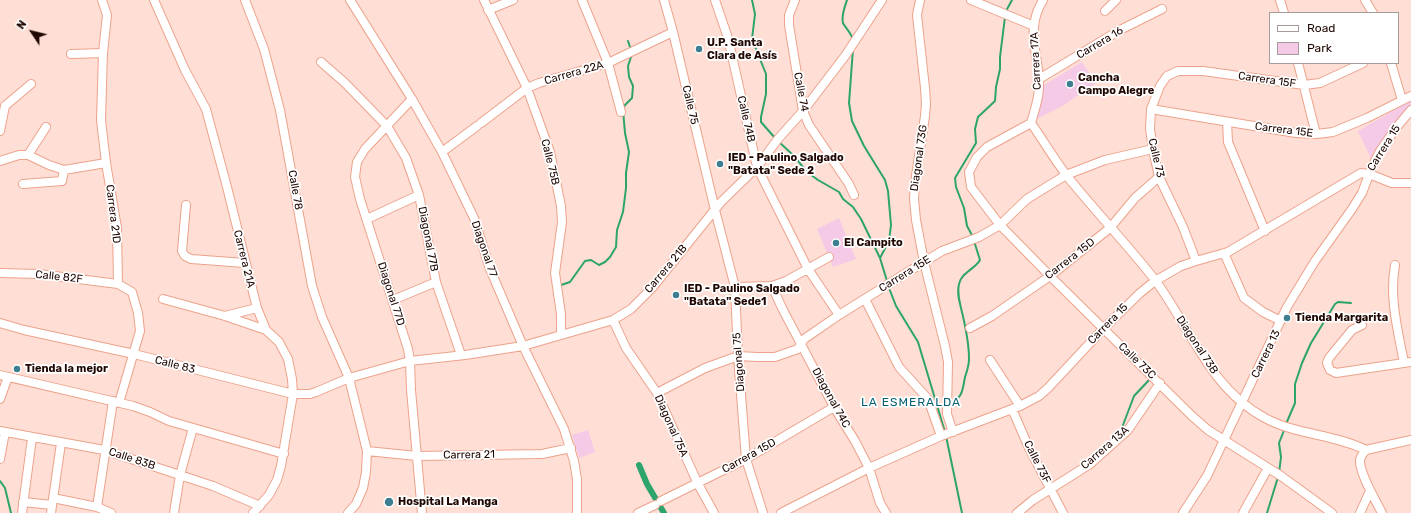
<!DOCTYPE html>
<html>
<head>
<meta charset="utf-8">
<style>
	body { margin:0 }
	#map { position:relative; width:1411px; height:513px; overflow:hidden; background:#ffdfd5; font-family:Rubik,sans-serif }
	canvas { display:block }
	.legend { position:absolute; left:1269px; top:12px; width:130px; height:52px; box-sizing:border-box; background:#fff; border:1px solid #a59b99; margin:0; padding:5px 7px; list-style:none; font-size:12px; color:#1f0601 }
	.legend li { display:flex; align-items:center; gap:8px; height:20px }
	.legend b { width:20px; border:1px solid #a59b99 }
	.north { position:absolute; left:12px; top:12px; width:40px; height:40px; -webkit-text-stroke:3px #fff; paint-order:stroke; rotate:305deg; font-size:11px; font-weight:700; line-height:16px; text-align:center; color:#1f0601 }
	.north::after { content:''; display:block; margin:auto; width:14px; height:18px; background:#1f0601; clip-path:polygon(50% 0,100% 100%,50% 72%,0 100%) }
</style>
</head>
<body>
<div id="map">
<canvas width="1411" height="513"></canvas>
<ul class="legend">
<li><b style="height:5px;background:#fff"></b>Road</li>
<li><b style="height:11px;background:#f4cae6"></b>Park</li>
</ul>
<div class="north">N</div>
</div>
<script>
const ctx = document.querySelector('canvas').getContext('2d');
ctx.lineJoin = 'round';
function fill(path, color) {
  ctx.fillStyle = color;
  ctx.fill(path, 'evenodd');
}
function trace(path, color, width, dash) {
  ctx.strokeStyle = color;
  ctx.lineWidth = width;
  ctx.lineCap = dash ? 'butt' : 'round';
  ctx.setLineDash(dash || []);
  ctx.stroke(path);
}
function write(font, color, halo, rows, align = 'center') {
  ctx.font = font + ' Rubik,sans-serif';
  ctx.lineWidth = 3.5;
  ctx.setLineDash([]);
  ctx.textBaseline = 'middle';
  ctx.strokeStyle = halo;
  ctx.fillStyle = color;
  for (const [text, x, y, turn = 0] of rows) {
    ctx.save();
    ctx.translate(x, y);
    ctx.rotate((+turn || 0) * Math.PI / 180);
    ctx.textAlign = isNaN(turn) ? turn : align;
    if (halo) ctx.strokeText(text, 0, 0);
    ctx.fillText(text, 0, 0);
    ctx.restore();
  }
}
fill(new Path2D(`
	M1082,62L1096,83L1064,105L1037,119L1044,85Z
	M1411,100V105L1392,129L1372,161L1358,131Z
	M839,218L856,259L833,267L817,229Z
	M588,430L595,452L579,458L572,435Z`), '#f4cae6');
trace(new Path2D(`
	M752,0L755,14L752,39L766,74V94L761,117V122L775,138
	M847,0C845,6 841,16 843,23C846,29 851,32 853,40
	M1006,11L1012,0
	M628,41L631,50
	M853,49L849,103L852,121L864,146L885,180L888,191L891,225L889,241L880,258
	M778,141L794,156L807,172L818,180L839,192L843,199L853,207L861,219L880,258L887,281
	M973,237L967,226L964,208L956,187L955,178L976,143L975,129L978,117L995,101L996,87L1000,69V57L1005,17
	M561,285L570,282L585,261L591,260L599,265L605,262L610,257L616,247L617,230L623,212L626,188V173L629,152L625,133L623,110L625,105L632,98L633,86L629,77L628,66L632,54
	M889,288L896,306L918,342L945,432
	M950,405C963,395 962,393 965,377C967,371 969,366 969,359C969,343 965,324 961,308C959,300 957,293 959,284C961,273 975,269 980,260L974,241
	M1286,424L1295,403V384L1302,363L1311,343L1335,304L1338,302L1351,303
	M1120,433L1134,396L1150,379
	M946,436L962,513
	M1279,473L1281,457L1279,443L1285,428
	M0,481L5,488L11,513
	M1267,513L1278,477`), '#2da46c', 2);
trace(new Path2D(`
	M639,465L647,484L664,513`), '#2da46c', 6);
const minor = new Path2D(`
	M102,0L107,15L103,53L101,120L106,163L117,228L118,284L132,292L138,313L140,331L119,403
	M154,0L185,70L206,109L227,187L257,308L266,330L279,342L288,359L292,379L293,394L281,466L277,480L269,495L253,513
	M245,0L264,49L280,110L312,286L322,317L349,378L367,451L366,472L363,488L356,504L348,513
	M350,0L412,99L442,152L474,218L490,269L523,346L564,429L574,461L577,479V513
	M484,0L527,88L550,152L561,206L562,222L555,273L561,314V335
	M582,0L608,63L621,112
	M664,0L673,32L715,210L735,287L738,356L746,459L763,513
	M715,0L728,38L757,167L808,269L839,315
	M795,0L789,15V25L803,111L809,125L849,184L854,195
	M920,0L917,15L925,88L926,104L925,116L915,183L914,199L916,220L924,262L945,346L948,362L947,414L953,432
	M971,0L1034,26
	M1280,0L1284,13
	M1365,0L1373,13
	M488,10L513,0
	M1105,11L1116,0
	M71,54L103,53
	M321,62L344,82L387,126L406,158L419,195L436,282L461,355
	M1298,63L1316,134
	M1391,63L1402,100
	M1039,79L1120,30L1162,9
	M412,99L365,149L357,162L355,177L360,199L408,349L410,361L411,390L422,513
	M5,106L31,84
	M1151,109L1296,133L1316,134L1333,132L1367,118L1411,96
	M1227,122L1228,142L1265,231
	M481,123L527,88L539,83L608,63L673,32
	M1031,123L987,147L977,157L969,172L971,187L1000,225L1050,276L1192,416L1208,430L1281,476L1332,513
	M1031,123C1043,140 1054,159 1067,176C1095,211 1127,244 1155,280C1190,327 1210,389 1265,418C1296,435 1334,434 1366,450
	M1031,123C1034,112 1039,99 1039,87C1040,56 1024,31 1043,0
	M0,131L5,106
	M442,152L477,126
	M28,155L46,127
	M0,161L19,155H28L49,165L64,170L106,163
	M23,184L62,181L64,170
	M186,205L182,251L185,256L191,259L245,263
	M367,219L419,195
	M1224,253L1244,298L1263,312L1281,321
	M1196,261L1183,227L1159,177L1153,149L1150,129L1151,109L1160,86L1167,76L1178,71H1203L1304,85L1320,83L1363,63
	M1395,265C1389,298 1398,331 1404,363
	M0,273L39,274L118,284
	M772,286L782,308L834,407L855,441L869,468L880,503L886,513
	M735,287L772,286L786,281L829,257
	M163,299L225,316L266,330
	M865,299L899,367L928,399L941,436
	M393,300L436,282
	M225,316L257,308
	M613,320L626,348L657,393L698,484L714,513
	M0,323L24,330L134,354L293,394H310L316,392L349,378L410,361L465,355L523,346L613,320L631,309L652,288L721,202L757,167L778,139L803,111L845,56L882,0
	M1362,325L1352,330L1329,358L1327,363L1330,370L1336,373L1411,362
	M970,328L992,316L1050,276L1110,228L1135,198L1159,177
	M990,360L1020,406
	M0,375L133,406L150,412L169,421L284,454
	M657,393L705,368L738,356L757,357H775L798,349L804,339L807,337L839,315L924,262L942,251L979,237L1000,225L1027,199L1066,175L1105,160L1153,149
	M0,399L8,377
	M1012,409L1029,448L1063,513
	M0,431L104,450L213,486L260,506
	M1366,450C1363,453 1361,455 1360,460C1359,473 1376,501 1382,513
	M1366,450L1411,440
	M367,451L417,456L542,454L571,448
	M0,459L5,432
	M53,498L97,507L111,513
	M661,501L746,459L834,407
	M23,502L52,505
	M97,507L113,401
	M22,513L32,438
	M51,513L61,443
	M174,513L180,475L193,428
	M638,513L655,505
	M781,513L869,468L941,436L1020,406L1039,396L1048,388L1104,328L1140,293L1155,281L1181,266L1196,261L1228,252L1361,173L1369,174L1392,183H1411
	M1017,513L1033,500L1090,464L1128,430L1160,383
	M1183,513L1207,476L1287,307L1315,261L1352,209L1362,193L1372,167L1380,151L1396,128L1411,110
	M1243,513L1268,468
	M1360,513L1370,491`);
trace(minor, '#eda28b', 10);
trace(minor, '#fff', 8);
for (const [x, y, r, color] of [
	[699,49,4,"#3d7e90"],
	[1070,84,4,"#3d7e90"],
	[720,164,4,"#3d7e90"],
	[836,243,4,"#3d7e90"],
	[676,295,4,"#3d7e90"],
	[1287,318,4,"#3d7e90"],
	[17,369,4,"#3d7e90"],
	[389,502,5,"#3d7e90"]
]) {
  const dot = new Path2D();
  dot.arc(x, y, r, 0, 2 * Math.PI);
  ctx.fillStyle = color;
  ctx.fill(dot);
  trace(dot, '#fff', 1.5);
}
write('bold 11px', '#1f0601', '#fff', [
	["U.P. Santa",707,43],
	["Clara de Asís",707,56],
	["Cancha",1078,78],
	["Campo Alegre",1078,91],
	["IED - Paulino Salgado",728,158],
	["\"Batata\" Sede 2",728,171],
	["El Campito",844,243],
	["IED - Paulino Salgado",684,289],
	["\"Batata'' Sede1",684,302],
	["Tienda Margarita",1295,318],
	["Tienda la mejor",25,369],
	["Hospital La Manga",398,502]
], 'left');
write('11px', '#1f0601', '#fff', [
	["Carrera 16",1100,43,-31],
	["Carrera 17A",1036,61,-93],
	["Carrera 22A",574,73,-16],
	["Carrera 15F",1267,80,8],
	["Calle 74",801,92,79],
	["Calle 75",690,105,77],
	["Calle 74B",746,119,77],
	["Carrera 15E",1284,130,7],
	["Carrera 15",1384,148,-58],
	["Diagonal 73G",919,158,-82],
	["Calle 73",1156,158,77],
	["Calle 75B",550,162,76],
	["Calle 78",295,190,80],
	["Carrera 21D",113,214,83],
	["Diagonal 77B",428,239,79],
	["Diagonal 77",484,249,71],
	["Carrera 21A",244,259,76],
	["Carrera 15D",1070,259,-38],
	["Carrera 21B",666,269,-50],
	["Carrera 15E",905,274,-32],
	["Calle 82F",59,277,6],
	["Diagonal 77D",391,294,72],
	["Carrera 15",1108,324,-46],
	["Diagonal 73B",1197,345,57],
	["Carrera 13",1266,354,-64],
	["Calle 73C",1137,361,44],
	["Diagonal 75",739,362,-94],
	["Calle 83",175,365,14],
	["Diagonal 74C",831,398,61],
	["Diagonal 75A",671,426,66],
	["Carrera 13A",1105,448,-41],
	["Carrera 21",469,455,-1],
	["Carrera 15D",749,456,-29],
	["Calle 83B",132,459,18],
	["Calle 73F",1037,462,63]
]);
ctx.letterSpacing = '1px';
write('12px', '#046073', '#fff', [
	["LA ESMERALDA",911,403]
]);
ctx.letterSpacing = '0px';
</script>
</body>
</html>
